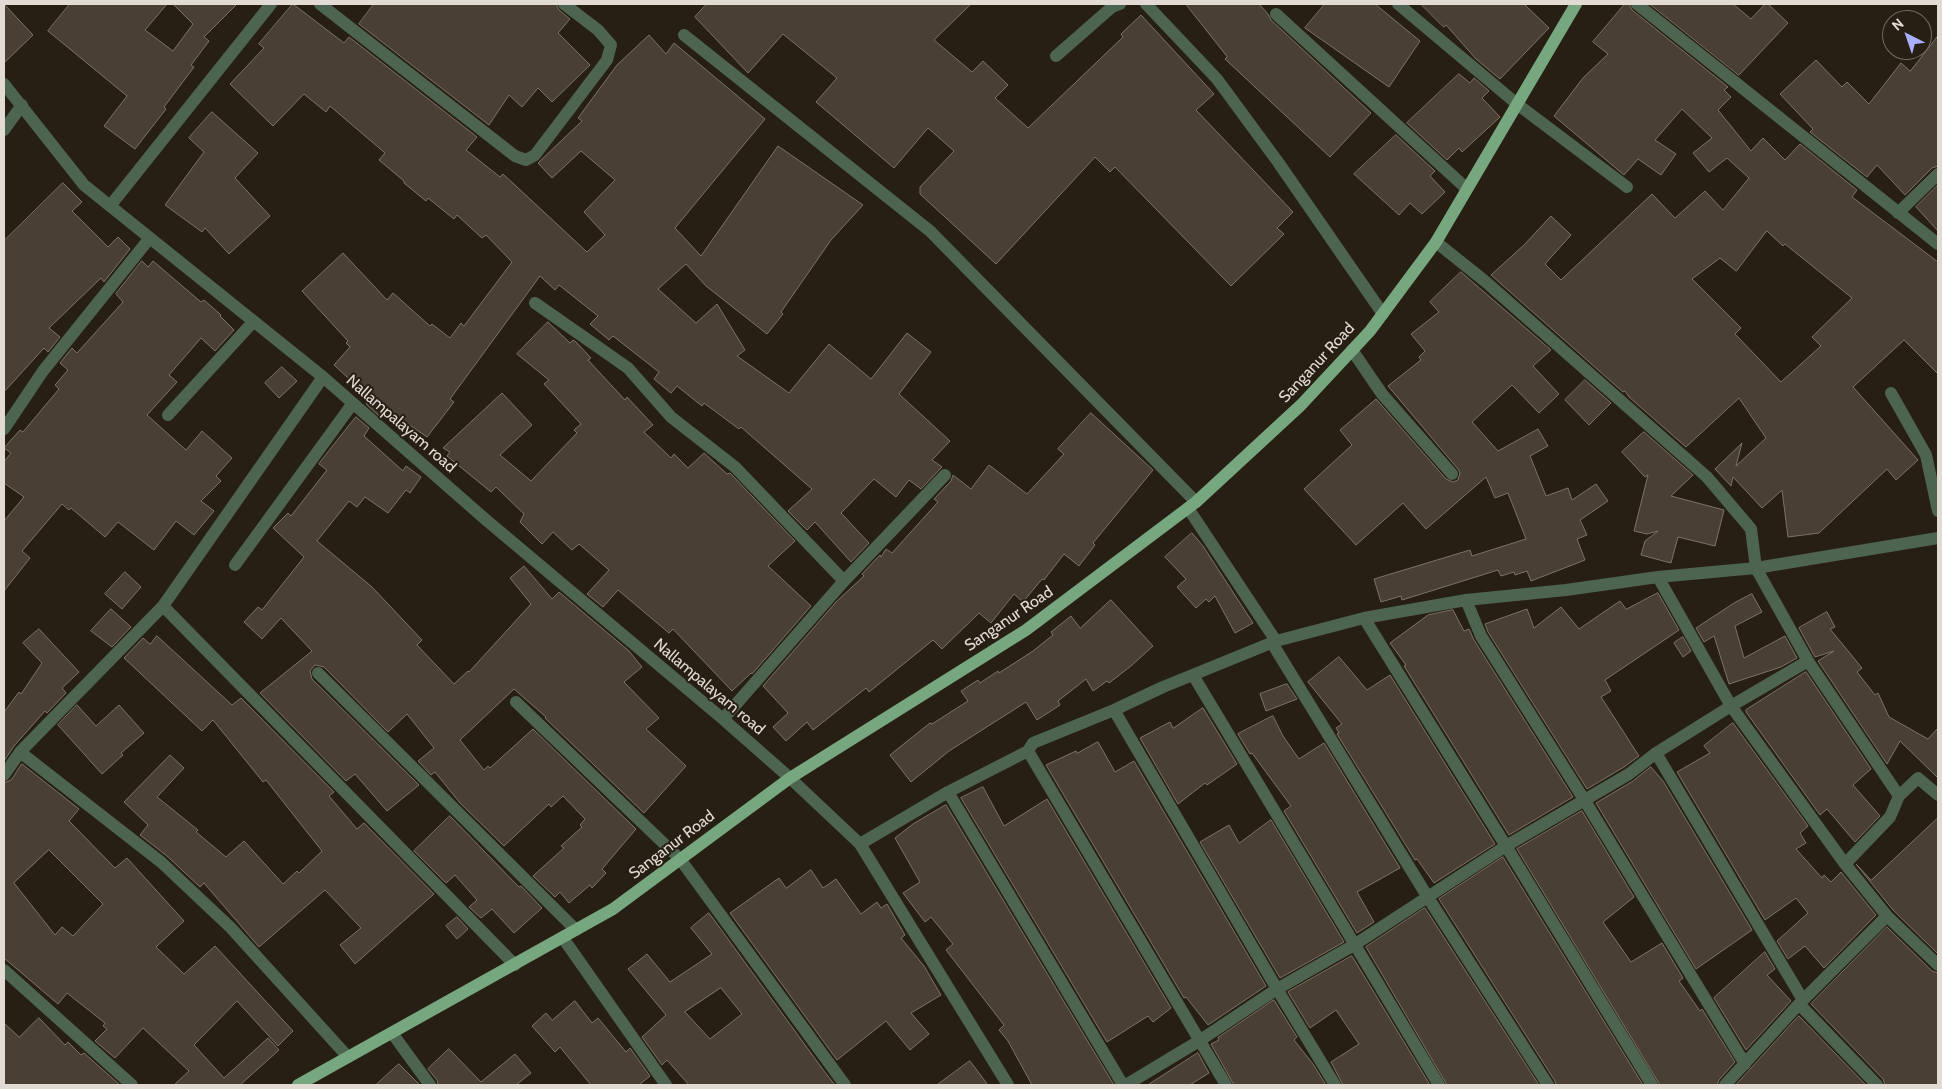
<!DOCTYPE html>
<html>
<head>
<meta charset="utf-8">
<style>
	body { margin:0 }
	#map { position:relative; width:1942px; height:1089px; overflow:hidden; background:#271f13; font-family:Cabin,sans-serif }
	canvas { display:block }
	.frame { position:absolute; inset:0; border:5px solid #e1dbd4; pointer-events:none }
	.north { position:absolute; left:1882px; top:10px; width:50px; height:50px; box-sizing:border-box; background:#271f13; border:1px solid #716a60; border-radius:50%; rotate:319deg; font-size:14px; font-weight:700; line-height:20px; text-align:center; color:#e1dbd4 }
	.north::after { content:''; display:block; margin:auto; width:18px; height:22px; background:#a8b0fc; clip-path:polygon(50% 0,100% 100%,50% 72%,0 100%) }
</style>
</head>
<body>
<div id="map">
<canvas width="1942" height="1089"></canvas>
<div class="frame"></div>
<div class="north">N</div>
</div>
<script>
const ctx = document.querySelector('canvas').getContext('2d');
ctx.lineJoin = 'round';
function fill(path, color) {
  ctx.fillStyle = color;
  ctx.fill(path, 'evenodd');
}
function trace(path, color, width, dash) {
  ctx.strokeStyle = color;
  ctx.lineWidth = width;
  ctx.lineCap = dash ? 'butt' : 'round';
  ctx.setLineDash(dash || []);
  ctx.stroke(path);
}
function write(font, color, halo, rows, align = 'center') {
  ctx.font = font + ' Cabin,sans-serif';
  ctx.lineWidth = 4;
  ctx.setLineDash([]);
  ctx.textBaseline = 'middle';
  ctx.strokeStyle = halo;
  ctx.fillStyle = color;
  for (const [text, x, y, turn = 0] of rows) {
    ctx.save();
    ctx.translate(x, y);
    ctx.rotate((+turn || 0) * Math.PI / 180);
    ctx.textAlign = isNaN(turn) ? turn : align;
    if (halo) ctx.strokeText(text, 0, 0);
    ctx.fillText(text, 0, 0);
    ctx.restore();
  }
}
const building = new Path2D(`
	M4,4L33,35L4,63Z
	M70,4H167L145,30L173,51L193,24L173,4H237L204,37L209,41L191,65L194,67L164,107L166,109L135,149L104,126L127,96L48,31Z
	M293,4L344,43L349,37L477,137L466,150L500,177L503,174L587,252L605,235L584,212L615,180L581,151L552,178L538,163L582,121L578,118L617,65L649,35L666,54L674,43L765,119L675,228L701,256L778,146L863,205L831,240L781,312L783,314L767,334L706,286L686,264L658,289L696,323L717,304L745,350L737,356L789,393L829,344L871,379L907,333L931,352L899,394L950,441L932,460L942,467L921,489L909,480L896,497L874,479L841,513L869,543L851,562L815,522L807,530L788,511L812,489L741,427L739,429L704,403L702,406L677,386L671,393L654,379L659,372L613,336L609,340L590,324L598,316L559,285L555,290L540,276L450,399L454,402L427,437L385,408L379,416L366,404L370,398L334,365L350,347L346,343L348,341L302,291L343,253L387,300L393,293L430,326L432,324L450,338L461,323L464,326L512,262L486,235L482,238L457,215L454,219L428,198L426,201L404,183V181L379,160L385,153L330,106L326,112L304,94L273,126L230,84L264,48L259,44Z
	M374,4H556L559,10L570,19L558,33L590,65L552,102L538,88L522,107L509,95L489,125L359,24Z
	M707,4H971L934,40L972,72L983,61L1008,85L995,98L1028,128L1123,37L1121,34L1141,15L1214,94L1196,110L1293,212L1277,228L1284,234L1231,286L1115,167L1110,172L1095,157L996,264L920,194V187L954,151L928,128L894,168L816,102L837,78L783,34L748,73L695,17Z
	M1186,4H1259L1268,14L1271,20L1371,113L1330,157L1225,59L1227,57Z
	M1325,4H1375L1420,41L1389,87L1305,28Z
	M1421,4H1524L1549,28L1500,79L1476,59L1446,25L1444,27Z
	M1625,4H1629L1632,10L1728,87L1724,90L1731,97L1718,110L1751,151L1763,138L1785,160L1800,144L1857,190L1852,197L1938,262V374L1904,340L1853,387L1918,460L1896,480L1887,469L1819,533L1788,537L1782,490L1762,508L1733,477L1731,486L1715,469L1742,443L1736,466L1766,438L1739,398L1686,447L1629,397L1625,391L1623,392L1491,275L1524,245L1551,216L1571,235L1545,264L1561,280L1652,194L1675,218L1705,191L1723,210L1749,178L1727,158L1709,172L1693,153L1712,138L1682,109L1655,140L1676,154L1661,175L1638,159L1624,175L1554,116L1583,78L1608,54L1593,42ZM1767,231L1783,246L1785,244L1852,298L1812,337L1821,346L1781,382L1735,334L1741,328L1692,279L1720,258L1736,271Z
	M1650,4H1733L1751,19L1765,4H1768L1788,23L1739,75Z
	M1938,36V166L1932,168L1905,195L1877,165L1867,177L1810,132L1813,129L1780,94L1816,60L1842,87L1847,82L1869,104L1901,63L1910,71Z
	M1459,74L1470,83L1474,78L1489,91L1482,98L1500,117L1462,152L1459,148L1447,160L1407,123Z
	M212,112L258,153L235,178L270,216L229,254L205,228L202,232L165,205L204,152L189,138Z
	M1396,135L1435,171L1430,176L1445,192L1422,214L1410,203L1399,215L1354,174Z
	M63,183L82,202L72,211L108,247L118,237L130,249L104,282L101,278L49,328L60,337L48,352L44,348L4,392V241Z
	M1938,185V231L1916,207Z
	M142,261L148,267L153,261L201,302L204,300L221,315L220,316L234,330L215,351L201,338L169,375L177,382L147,415L186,450L202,431L232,458L216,476L221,481L201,501L214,511L194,535L176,521L154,550L118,522L105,537L71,508L69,510L62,504L22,551L30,558L4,591V521L24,497L4,483V462L11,453L4,448L20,430L23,432L59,389L55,385L68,370L60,363L72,348L77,353L123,302L116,294Z
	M1461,272L1551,350L1533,366L1559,394L1539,413L1512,385L1472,422L1498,451L1538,429L1548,446L1530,456L1546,496L1568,488L1572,500L1596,484L1608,501L1580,520L1587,535L1577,539L1585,560L1531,581L1527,571L1515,575L1514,572L1501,576L1498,570L1402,600L1401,596L1381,602L1374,579L1470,550L1472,556L1526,539L1508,493L1495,498L1486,477L1426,529L1403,503L1356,545L1304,489L1352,445L1340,430L1376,399L1446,479L1453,482L1458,480L1460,473L1458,469L1388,386L1421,360L1419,357L1425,351L1411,334L1439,312L1430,302Z
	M548,322L570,343L573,340L576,342L591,358L588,360L625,400L627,397L653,425L644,432L671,458L674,454L688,468L704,453L727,474L730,473L795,541L768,566L811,606L752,674L751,673L732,691L673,629L669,633L618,590L603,607L587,594L609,570L579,544L572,550L553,532L542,544L520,522L524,514L496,487L491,492L447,456L450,452L443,448L502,393L532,425L500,455L531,481L577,433L574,430L581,424L544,384L549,380L517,354Z
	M282,367L297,381L279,398L265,383Z
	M1585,380L1611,403L1589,425L1565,400Z
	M1091,413L1153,470L1093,543L1095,545L1079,566L1064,554L1044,580L1042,579L1023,602L1014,594L991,623L979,613L942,649L933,640L869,692L866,688L813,730L807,722L786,741L773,727L788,713L763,686L836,602L864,576L862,574L880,555L881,557L886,549L892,553L938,502L934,499L951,481L953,475L971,489L989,465L1027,494L1064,454L1058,449Z
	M356,417L369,428L364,436L403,471L406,466L421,477L410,493L406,490L388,513L365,497L357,507L349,501L317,541L372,587L422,640L417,645L454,684L468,671L469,672L531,604L510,578L524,566L552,599L559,592L629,651L642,667L624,682L659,718L646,729L686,766L644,813L545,718L546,717L514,689L460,740L484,770L488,766L490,768L533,729L636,829L602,869L606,873L592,888L590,885L569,903L560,892L555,897L533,876L564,848L561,846L582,827L580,825L585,819L563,796L551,807L549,804L504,846L460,803L435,772L431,775L418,761L434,748L407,714L388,732L324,667L315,665L310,671L312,679L419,785L387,811L355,774L346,781L260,693L312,651L281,618L262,639L244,622L258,607L262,610L304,557L273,528L288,513L291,516L327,470L319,464Z
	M1644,432L1693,475L1671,496L1724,510L1715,546L1678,537L1671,563L1641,555L1645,541L1658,531L1647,534L1634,531L1648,475L1645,477L1622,452Z
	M1192,533L1203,546L1253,623L1235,633L1215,596L1209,602L1206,599L1196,608L1177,587L1186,579L1165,557Z
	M125,572L141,587L122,609L105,594Z
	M1658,593L1679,630L1605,680L1611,691L1601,697L1639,756L1624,767L1587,789L1488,632L1485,624L1527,609L1534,628L1561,607L1579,629L1620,601L1626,609Z
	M1752,594L1762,612L1735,626L1744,658L1785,636L1797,658L1781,667L1729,684L1714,636L1704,642L1696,628L1734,603Z
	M1111,600L1153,646L1131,666L1109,683L1107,681L1093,691L1086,679L1058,701L1060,705L1037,720L1026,702L949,751L911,782L890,755L930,723L932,724L968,701L961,691L978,680L980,683L998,671L999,673L1033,651L1053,635L1051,632L1071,616L1080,628Z
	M111,609L131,627L112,647L91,631Z
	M1453,610L1464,631L1469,629L1474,640L1573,797L1509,835L1404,666L1406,665L1390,643L1428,615Z
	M1827,612L1835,627L1830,629L1862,668L1857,672L1875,695L1878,693L1889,717L1928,739L1938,728V778L1900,741L1887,764L1818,661L1834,651L1815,657L1799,628Z
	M39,629L79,672L62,688L66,693L47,713L45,711L14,746L4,761V712L19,692L21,694L42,663L23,643Z
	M157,636L232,705L241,698L334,792L329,796L357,829L364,823L434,894L355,964L340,945L361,928L325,890L259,947L204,883L200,887L167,856L140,835L148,825L124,802L170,755L184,768L157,797L198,830L196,832L226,857L244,841L283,884L297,871L299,873L322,851L266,780L263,782L213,720L202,731L124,658L143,638L150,644Z
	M1683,637L1691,651L1683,657L1674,643Z
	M1339,657L1367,690L1390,675L1495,844L1434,883L1417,859L1415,860L1337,734L1339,733L1336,728L1342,724L1308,682Z
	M1806,672L1871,769L1853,785L1880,816L1855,842L1827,809L1820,815L1746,712V710Z
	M1287,684L1297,699L1266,711L1260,694Z
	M77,705L96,726L119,705L144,733L121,753L123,755L102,774L58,725Z
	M1203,708L1237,764L1207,785L1205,783L1178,804L1140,738L1170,722L1173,728Z
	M1273,716L1283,736L1299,759L1324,743L1400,868L1357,892L1374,922L1357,933L1284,811L1291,806L1252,753L1250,754L1238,734Z
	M1733,723L1808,826L1800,833L1806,843L1796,849L1822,878L1824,875L1831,882L1841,872L1876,915L1824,968L1805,946L1788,959L1777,941L1808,913L1796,898L1765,920L1677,772L1710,753L1704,746Z
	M1098,742L1115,772L1134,761L1266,986L1208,1025L1186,997L1184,998L1046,765L1076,751L1077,753Z
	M22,764L79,809L69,821L115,868L127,858L184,921L156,947L184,974L215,946L293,1031L278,1046L237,1001L194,1045L224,1078L268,1038L279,1050L240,1085H174L189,1071L143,1028L115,1058L95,1041L107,1029L103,1026L105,1023L67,993L58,1004L4,958V783L11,780ZM49,850L103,904L73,936L62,927L55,935L14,883Z
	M1651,767L1663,781L1752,930L1696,969L1596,803L1633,781Z
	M983,787L1004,826L1047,799L1171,1008L1153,1022L1148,1016L1107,1042L961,798Z
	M946,805L1114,1085H1032L1008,1041L999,1030L1004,1025L946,950L953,944L931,917L925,922L903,893L920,882L895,838L913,824Z
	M1582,811L1634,897L1603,922L1631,962L1662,943L1683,978L1679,981L1700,1011L1702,1009L1735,1062L1719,1080L1717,1085H1660L1517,849Z
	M450,816L519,887L521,886L542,908L514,933L492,909L481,918L469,907L477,900L455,875L446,883L414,851Z
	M1938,818V954L1893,910L1856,864L1871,880Z
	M1271,820L1344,942L1280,978L1200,842L1229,825L1239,843Z
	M1503,857L1643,1085H1556L1555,1081L1439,899Z
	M811,870L823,888L836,879L861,914L877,902L881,908L887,904L905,935L901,938L924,966L941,995L911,1013L929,1034L910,1050L886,1021L837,1060L730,913L779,878L786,888Z
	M1425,908L1539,1085H1447L1366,947Z
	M709,913L824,1071L835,1085H689L667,1060L662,1065L642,1037L666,1015L628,969L647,954L670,982L712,954L691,928ZM721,988L742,1014L710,1039L685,1012Z
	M457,917L468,929L457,939L446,926Z
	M1887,927L1932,971L1938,973V1085H1885L1883,1079L1811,1004Z
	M1765,952L1775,969L1767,975L1791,1001L1746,1050L1714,998Z
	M1352,956L1430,1085H1343L1331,1062L1359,1044L1336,1010L1310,1028L1288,992Z
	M1274,1000L1297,1037L1294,1040L1313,1064L1326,1085H1234L1211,1044L1219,1040L1218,1038Z
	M575,1001L592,1023L598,1018L626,1052L630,1048L650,1076L639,1085H591L560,1047L555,1052L532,1026L546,1013L552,1020Z
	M1799,1016L1866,1085H1736Z
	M39,1018L65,1045L68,1042L81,1055L84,1053L120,1085H4V1023L19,1037Z
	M449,1049L481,1082L515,1054L531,1073L516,1085H438L437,1080L428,1069Z
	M1198,1053L1209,1073L1190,1085H1148Z
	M970,1061L988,1085H937Z
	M399,1064L420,1085H376Z`);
fill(building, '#494033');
trace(building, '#7d7365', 1);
trace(new Path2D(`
	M320,4L515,156L526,160L535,155L607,60L611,45L598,30L564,4
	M1146,4L1217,79L1278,162L1383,314
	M1398,4L1517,104L1627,187
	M1637,4L1938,244
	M1276,14L1467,189
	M684,35L930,231L1196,502
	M1056,56L1112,7L1120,4
	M4,84L84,185L323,377L485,519L723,719L790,778L860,844L1008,1085
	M4,130L22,105
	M110,206L271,4
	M1898,213L1938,174
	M535,303L628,368L671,417L735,467L844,581
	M1352,350L1382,394L1452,474
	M1891,393L1926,455L1938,511
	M168,415L253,322
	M4,429L43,371L149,239
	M1188,508L1276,641
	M235,565L353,403
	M1658,577L1731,706L1845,864L1887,916L1799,1004L1725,1085
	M1466,600L1481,636L1585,801L1745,1064
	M163,606L515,965
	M1364,618L1506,846L1652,1085
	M1272,643L1427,896L1548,1085
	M1808,661L1899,796L1918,778L1938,795
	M318,673L576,930
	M1193,675L1439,1085
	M516,702L680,859L845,1085
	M1114,710L1277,989L1335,1085
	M723,719L844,581L945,475
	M1028,751L1226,1085
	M20,752L161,862L231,928L348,1057
	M1656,753L1803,1000
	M4,775L20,752L163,606L323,377
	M948,792L1123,1085
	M860,844L948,792L1028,751L1033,743L1114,710L1163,687L1276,641L1364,618L1466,600L1566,590L1658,577L1756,568L1938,538
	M1845,864L1890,817L1899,796
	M1887,916L1938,965
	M563,938L666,1085
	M4,970L132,1085
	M1799,1004L1877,1085
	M392,1033L430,1085
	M1126,1085L1199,1041L1277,989L1354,945L1506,846L1629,774L1656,753L1731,706L1808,661L1756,568L1751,529L1707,477L1486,282L1436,242`), '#4d6450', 12);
trace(new Path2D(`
	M298,1085L613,909L790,778L1026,630L1196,502L1301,405L1370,331L1436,242L1576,4`), '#77a77e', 12);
write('16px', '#e1dbd4', '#271f13', [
	["Sanganur Road",1317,363,-47],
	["Nallampalayam road",401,424,41],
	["Sanganur Road",1009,619,-34],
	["Nallampalayam road",709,687,40],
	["Sanganur Road",672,845,-37]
]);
</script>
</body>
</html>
